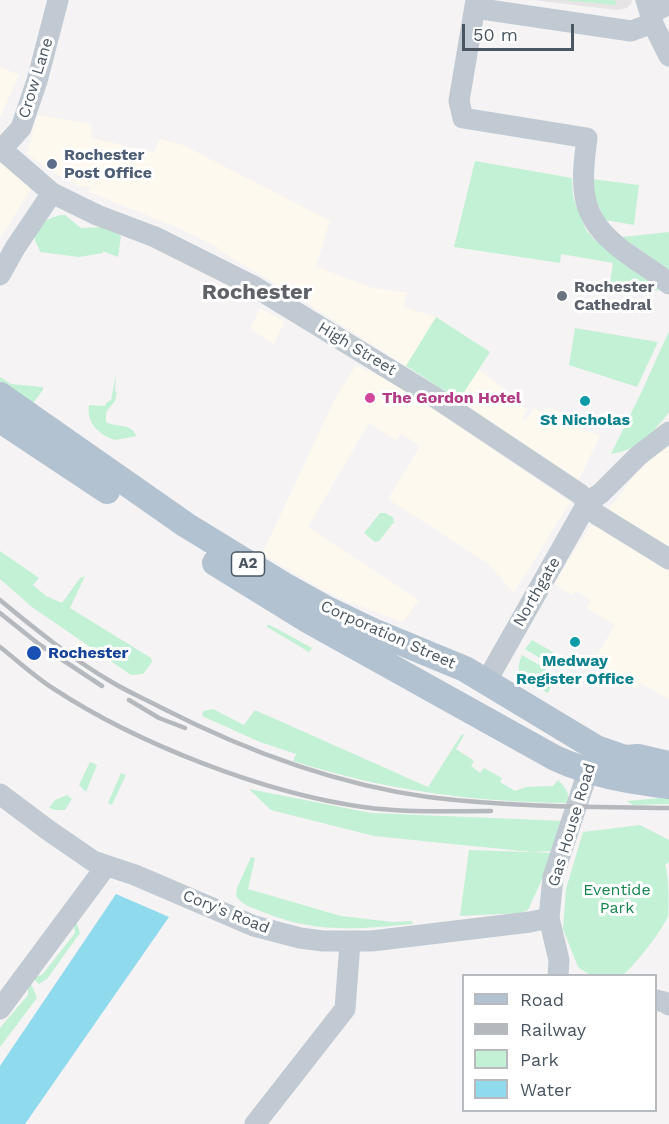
<!DOCTYPE html>
<html>
<head>
<meta charset="utf-8">
<style>
	body { margin:0 }
	#map { position:relative; width:669px; height:1124px; overflow:hidden; background:#f5f3f3; font-family:"Work Sans",sans-serif }
	canvas { display:block }
	.legend { position:absolute; left:462px; top:974px; width:195px; height:138px; box-sizing:border-box; background:#fff; border:2px solid #b7bbc0; margin:0; padding:8px 10px; list-style:none; font-size:18px; color:#4a5661 }
	.legend li { display:flex; align-items:center; gap:12px; height:30px }
	.legend b { width:30px; border:2px solid #b7bbc0 }
	.scale { position:absolute; left:462px; top:24px; width:112px; height:27px; box-sizing:border-box; border:3px solid #4a5661; border-top:0; padding-left:8px; font-size:18px; line-height:21px; white-space:nowrap; color:#4a5661; -webkit-text-stroke:4px #fff; paint-order:stroke }
</style>
</head>
<body>
<div id="map">
<canvas width="669" height="1124"></canvas>
<ul class="legend">
<li><b style="height:8px;background:#b3c2d1"></b>Road</li>
<li><b style="height:8px;background:#b5b8bd"></b>Railway</li>
<li><b style="height:16px;background:#c3f1d5"></b>Park</li>
<li><b style="height:16px;background:#90daee"></b>Water</li>
</ul>
<div class="scale">50 m</div>
</div>
<script>
const ctx = document.querySelector('canvas').getContext('2d');
ctx.lineJoin = 'round';
function fill(path, color) {
  ctx.fillStyle = color;
  ctx.fill(path, 'evenodd');
}
function trace(path, color, width, dash) {
  ctx.strokeStyle = color;
  ctx.lineWidth = width;
  ctx.lineCap = dash ? 'butt' : 'round';
  ctx.setLineDash(dash || []);
  ctx.stroke(path);
}
function write(font, color, halo, rows, align = 'center') {
  ctx.font = font + ' "Work Sans",sans-serif';
  ctx.lineWidth = 6;
  ctx.setLineDash([]);
  ctx.textBaseline = 'middle';
  ctx.strokeStyle = halo;
  ctx.fillStyle = color;
  for (const [text, x, y, turn = 0] of rows) {
    ctx.save();
    ctx.translate(x, y);
    ctx.rotate((+turn || 0) * Math.PI / 180);
    ctx.textAlign = isNaN(turn) ? turn : align;
    if (halo) ctx.strokeText(text, 0, 0);
    ctx.fillText(text, 0, 0);
    ctx.restore();
  }
}
fill(new Path2D(`
	M0,67L19,75L0,118Z
	M37,115L92,124L91,138L154,152L159,139L183,145L330,221L316,266L369,287L407,293L403,307L436,317L406,366L299,298L217,249L218,247L171,225L89,192L91,187L79,186L56,174L27,154Z
	M1,162L33,185L0,239V163Z
	M260,308L283,320L282,322L284,323L274,344L250,329Z
	M356,365L367,372L368,369L421,400L570,502L514,593L487,563L388,499L420,446L401,433L396,440L369,423L308,527L419,600L403,622L346,601L320,588L262,554L335,399Z
	M478,369L515,397L513,402L528,409L522,418L525,421L534,408L543,413L547,407L561,412L558,420L606,438L600,436L578,481L459,400Z
	M669,447V547L647,537L608,511L645,461L657,452Z
	M595,525L669,572L667,575L669,576V699L640,683L637,689L591,665L615,625L587,608L591,600L575,591L572,595L554,584L590,527Z`), '#fdf9ef');
fill(new Path2D(`
	M533,0H632L631,4L627,8L617,10Z`), '#e6e4e5');
fill(new Path2D(`
	M562,0H615L616,5Z
	M475,161L572,178L573,197L586,230L595,240L652,275L662,291L610,282L613,263L561,254L560,263L454,247Z
	M592,179L639,185L634,225L605,220L593,193Z
	M62,215H65L81,228L106,227L121,236L118,257L103,251V253L79,257L40,252C39,247 35,243 35,239C33,225 52,216 62,215Z
	M669,232V270L622,237Z
	M436,317L490,352L459,400L406,366Z
	M575,328L658,342L637,387L569,365Z
	M669,331V412C653,433 638,450 611,454L642,391Z
	M116,375L115,392L117,391L115,401L106,412V422C115,428 132,422 136,436L115,440C99,435 86,423 89,405L105,406L106,403L111,400Z
	M0,377L11,384L43,387V390L33,403L0,381Z
	M380,513H385L393,517L394,522L379,541L375,542L364,533Z
	M0,551L39,578L33,585L46,596L62,603L80,578L85,576L70,608L151,658L152,662L143,674L131,675L32,607L0,579Z
	M267,625H270L312,648L309,652L267,627Z
	M532,640L556,654L550,664L525,649Z
	M522,655L546,669L544,675L554,680L548,693C530,682 511,679 522,655Z
	M213,709L244,725L255,710L428,787L462,734L464,735L456,749L474,761L471,766L480,773L484,768L502,778L500,782L515,791L526,787L553,786L558,780C566,788 570,792 567,803C470,802 385,790 293,761L296,754L260,742L202,716L203,711Z
	M90,762L97,765L86,792L79,785Z
	M121,773L126,775L112,805L108,803Z
	M249,789L371,813L564,821L553,851L532,852L374,836L271,810Z
	M67,795L72,799L65,810H55L49,808L55,800Z
	M661,798L669,799V804L633,805L627,801Z
	M640,825L669,840V862L665,865C669,877 669,905 668,916C662,931 635,965 623,975H590L578,967L563,929L566,889L583,832Z
	M469,850L554,853L528,910L521,913L460,916Z
	M251,857L255,858L248,889L341,916L393,922L412,921L413,924C358,929 316,934 263,912C253,908 242,905 236,896L237,888Z
	M76,921L80,933L47,979L39,984L34,979L37,976L42,975L75,933L74,925Z
	M31,984L37,998L0,1047V1028L28,995V986Z`), '#c3f1d5');
fill(new Path2D(`
	M116,894L169,917L25,1124H0V1066Z`), '#90daee');
trace(new Path2D(`
	M476,0L459,101L463,118L587,138C579,196 581,222 632,257C644,266 658,273 669,284
	M646,0L654,26L669,56
	M475,8L631,31L653,23
	M650,14L669,4
	M0,148L52,193L97,215L155,237L255,287L433,396L580,494L596,514L669,559
	M2,149L21,128L37,81L58,0
	M0,275L15,248L52,193
	M588,502L601,493L638,456L669,432
	M486,682L588,502
	M0,794L48,830L93,861L135,875L254,926L300,938L323,941H372L530,922L549,918
	M558,976L559,960L549,918L553,877L593,756
	M656,1000L664,1002L669,1005
	M0,1009L101,873L102,865
	M255,1124L345,1009L350,943`), '#c1cad2', 21);
trace(new Path2D(`
	M0,395L186,525L284,585L329,610L373,631L465,669L596,748L625,758L638,757L669,764
	M0,420L107,491
	M215,563L309,621L555,758C592,775 629,781 669,786`), '#b3c2d1', 26);
trace(new Path2D(`
	M0,600C35,629 71,658 110,681C126,691 145,699 162,708C246,751 334,784 428,797C508,807 589,807 669,808
	M0,613L40,645L102,686
	M0,647C18,661 35,677 54,689C138,744 264,793 363,807C405,813 449,811 491,811
	M129,700L159,718L185,728`), '#b5b8bd', 4.5);
for (const [x, y, r, color] of [
	[52,164,6,"#5c6f8a"],
	[562,296,6,"#6b7280"],
	[370,398,6,"#d1479c"],
	[585,401,6,"#0f9aa8"],
	[575,642,6,"#0f9aa8"],
	[34,653,8,"#1a4fb4"]
]) {
  const dot = new Path2D();
  dot.arc(x, y, r, 0, 2 * Math.PI);
  ctx.fillStyle = color;
  ctx.fill(dot);
  trace(dot, '#fff', 2);
}
for (const [x, y, w] of [
	[248,564,33]
]) {
  const box = new Path2D();
  box.roundRect(x - w / 2, y - 12, w, 24, 4.5);
  ctx.fillStyle = '#fff';
  ctx.fill(box);
  trace(box, '#4a5661', 1.5);
}
write('bold 15px', '#4a5661', null, [
	["A2",248,564]
]);
write('16px', '#4a5661', '#fff', [
	["Crow Lane",36,78,-73],
	["High Street",357,349,31],
	["Northgate",537,592,-60],
	["Corporation Street",388,635,24],
	["Gas House Road",572,825,-73],
	["Cory's Road",226,912,22]
]);
write('bold 16px', '#4e5e75', '#fff', [
	["Rochester",64,155],
	["Post Office",64,173]
], 'left');
write('bold 16px', '#5b616d', '#fff', [
	["Rochester",574,287],
	["Cathedral",574,305]
], 'left');
write('bold 16px', '#b23c85', '#fff', [
	["The Gordon Hotel",382,398]
], 'left');
write('bold 16px', '#0d838f', '#fff', [
	["St Nicholas",585,420],
	["Medway",575,661],
	["Register Office",575,679]
]);
write('bold 16px', '#164399', '#fff', [
	["Rochester",48,653]
], 'left');
write('16px', '#17864f', '#fff', [
	["Eventide",617,890],
	["Park",617,908]
]);
write('bold 22px', '#5f6368', '#fff', [
	["Rochester",257,293]
]);
</script>
</body>
</html>
